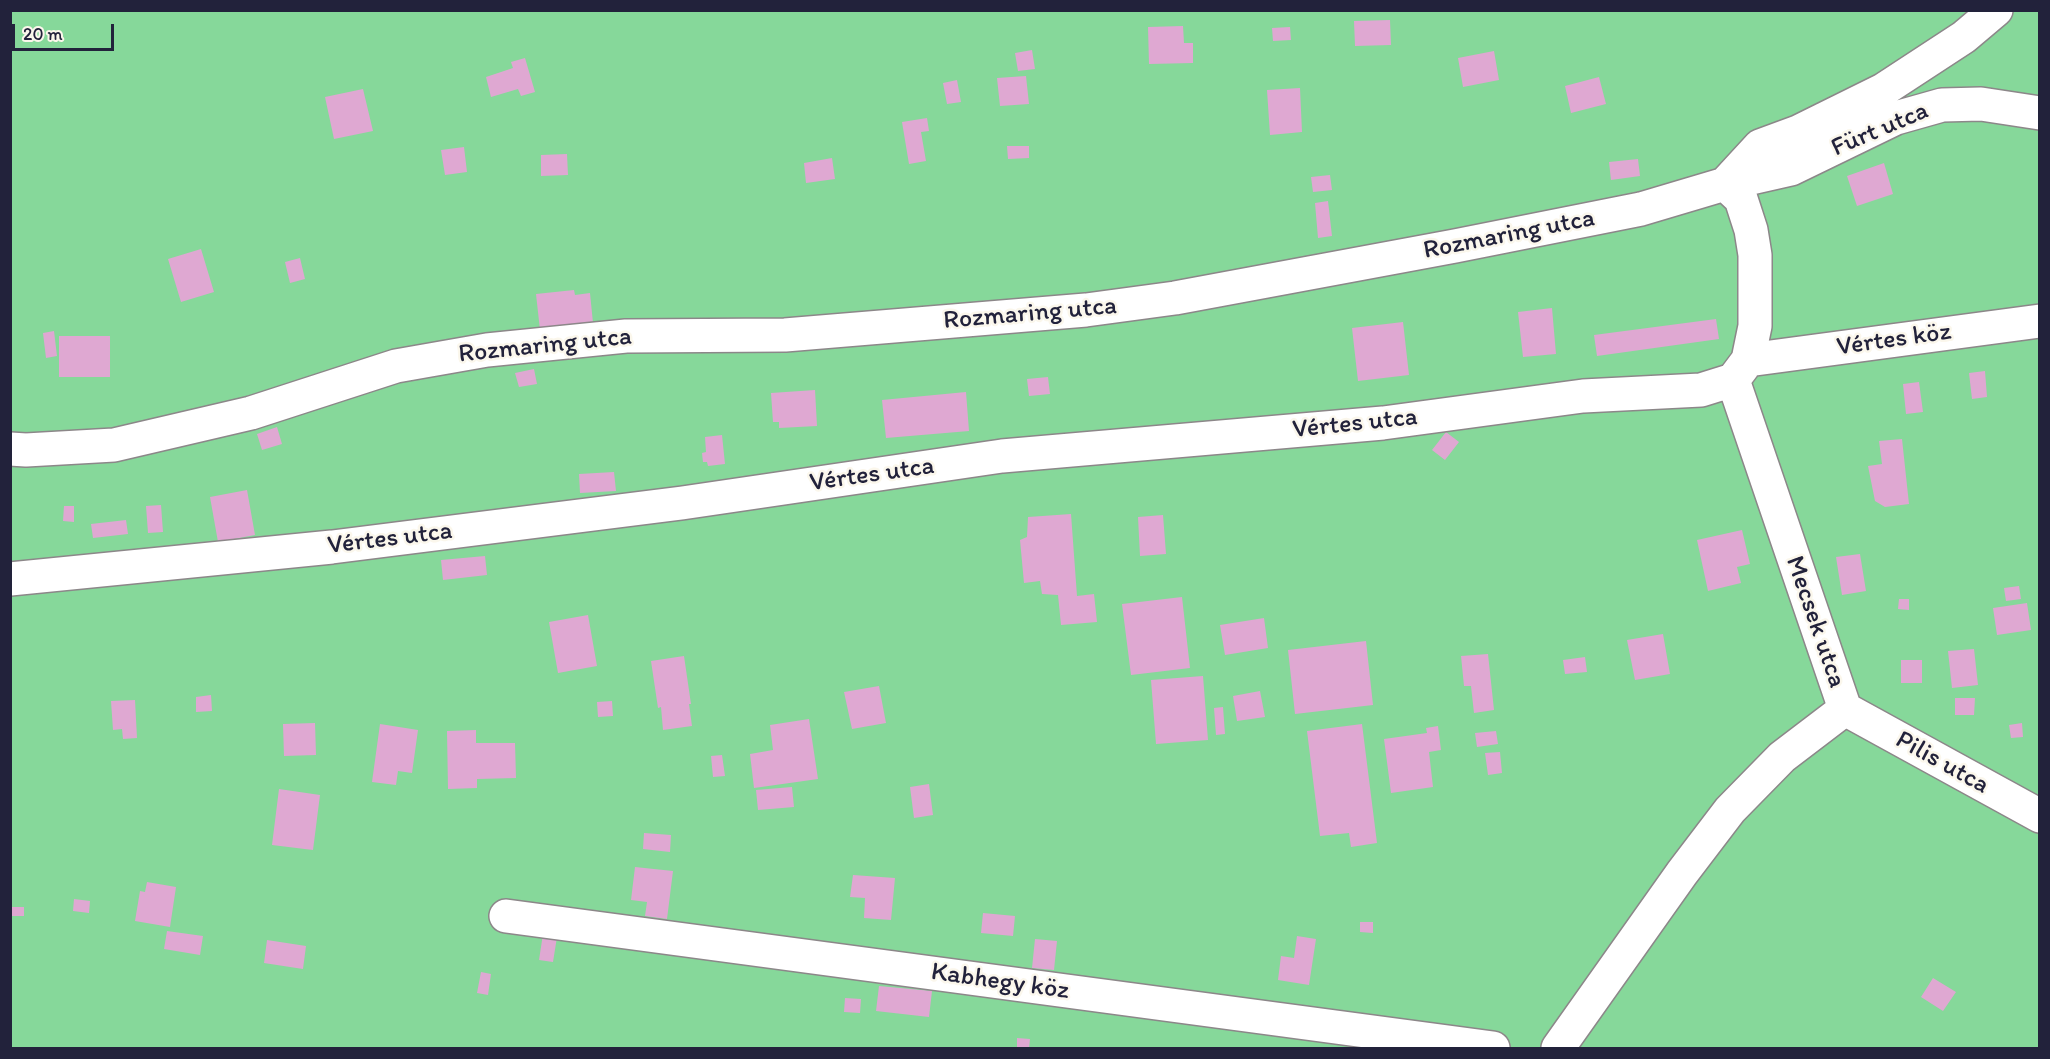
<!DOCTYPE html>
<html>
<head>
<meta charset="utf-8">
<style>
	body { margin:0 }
	#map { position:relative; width:2050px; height:1059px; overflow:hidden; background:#f5ecd7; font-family:Itim,sans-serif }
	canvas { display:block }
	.frame { position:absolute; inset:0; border:12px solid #22223b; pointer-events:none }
	.scale { position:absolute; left:12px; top:24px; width:102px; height:27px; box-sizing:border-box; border:3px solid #22223b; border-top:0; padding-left:8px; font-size:18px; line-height:21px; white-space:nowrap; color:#22223b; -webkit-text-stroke:4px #fbf7ec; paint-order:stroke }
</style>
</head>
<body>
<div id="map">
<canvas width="2050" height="1059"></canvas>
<div class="frame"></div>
<div class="scale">20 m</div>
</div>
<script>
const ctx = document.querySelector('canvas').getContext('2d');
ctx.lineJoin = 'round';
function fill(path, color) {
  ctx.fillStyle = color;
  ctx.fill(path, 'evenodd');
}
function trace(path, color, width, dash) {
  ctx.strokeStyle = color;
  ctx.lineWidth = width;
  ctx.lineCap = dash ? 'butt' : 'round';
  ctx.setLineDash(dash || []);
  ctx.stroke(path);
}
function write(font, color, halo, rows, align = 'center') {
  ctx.font = font + ' Itim,sans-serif';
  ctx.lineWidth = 5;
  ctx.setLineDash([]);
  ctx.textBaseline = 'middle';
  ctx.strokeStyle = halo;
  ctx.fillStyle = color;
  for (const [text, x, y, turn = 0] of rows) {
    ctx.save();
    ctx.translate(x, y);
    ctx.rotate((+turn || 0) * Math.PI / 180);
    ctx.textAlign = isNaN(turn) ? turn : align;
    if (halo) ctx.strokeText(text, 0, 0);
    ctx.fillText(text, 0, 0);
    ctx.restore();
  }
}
fill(new Path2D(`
	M11,11H2039V1048H11Z`), '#86d89a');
fill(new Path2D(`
	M1390,20L1391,45L1355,46L1354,21Z
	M1183,26L1184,43H1193V63L1149,64L1148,27Z
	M1290,27L1291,40L1273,41L1272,28Z
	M1032,50L1035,69L1018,71L1015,53Z
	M1494,51L1499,80L1463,87L1458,58Z
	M525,58L535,92L521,96L518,89L491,97L486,77L513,68L511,62Z
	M1026,76L1029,104L1000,106L997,78Z
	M1599,77L1606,104L1571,113L1565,86Z
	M957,80L961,102L947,104L943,83Z
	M1300,88L1302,132L1270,135L1267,90Z
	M363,89L373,131L334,139L325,97Z
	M927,118L929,131L921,132L926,161L909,164L902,122Z
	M1007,146H1029V158L1008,159Z
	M464,147L467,172L445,175L441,150Z
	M567,154L568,175L541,176V155Z
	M832,158L835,179L806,183L804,163Z
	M1638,159L1640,176L1611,180L1609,162Z
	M1884,163L1893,194L1857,206L1847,176Z
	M1330,175L1332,190L1313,192L1311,177Z
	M1328,201L1332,236L1318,238L1315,203Z
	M201,249L214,292L181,302L168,259Z
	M300,258L305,279L290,283L285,262Z
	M574,290L575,295L590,293L593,323L540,330L536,294Z
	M1552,308L1556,354L1523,357L1518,312Z
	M1716,319L1719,339L1597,356L1594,335Z
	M1403,322L1409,375L1358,381L1352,328Z
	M54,331L57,356L46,358L43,333Z
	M59,336H110V377H59Z
	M534,369L537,384L519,387L515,373Z
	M1985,371L1987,397L1972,399L1969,373Z
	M1048,377L1050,394L1029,396L1027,379Z
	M1919,382L1923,412L1906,414L1903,384Z
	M815,390L817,426L779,428V422H773L771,393Z
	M966,392L969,431L886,438L882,400Z
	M277,427L282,444L262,450L257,434Z
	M1446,432L1459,442L1445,460L1432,450Z
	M722,435L725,464L708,466L707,462H703L702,453L706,452L705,437Z
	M1902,439L1909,504L1885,507L1875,501L1868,466L1882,464L1879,441Z
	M614,472L616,491L580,493L579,474Z
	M247,490L255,535L218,542L210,497Z
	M161,505L163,532L148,533L146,506Z
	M64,506H74V522L63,521Z
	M1071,514L1077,596L1094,594L1097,622L1061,625L1058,595L1042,594L1040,581L1024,583L1020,540L1027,537L1028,517Z
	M1163,515L1166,554L1140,556L1138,517Z
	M126,520L128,534L93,538L91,524Z
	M1742,530L1750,564L1737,567L1741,583L1708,591L1697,540Z
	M1860,554L1866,591L1842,595L1836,557Z
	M485,556L487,575L443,580L441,560Z
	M2019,586L2021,599L2006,601L2004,588Z
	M1182,597L1190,668L1131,675L1122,604Z
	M1899,599H1909V610L1898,609Z
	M2027,603L2031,630L1997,635L1993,608Z
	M588,615L597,666L558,673L549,622Z
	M1264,618L1268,648L1225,655L1220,625Z
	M1663,634L1670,674L1635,680L1627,640Z
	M1366,641L1373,705L1295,714L1288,650Z
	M1974,649L1978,685L1952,688L1948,651Z
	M1488,654L1494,710L1474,713L1471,686H1464L1461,656Z
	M684,656L691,704H689L692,726L663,730L661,707L658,708L651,661Z
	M1585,657L1587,672L1565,674L1563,660Z
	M1901,660H1922V683H1901Z
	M1203,676L1208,740L1156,744L1151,680Z
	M879,686L886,723L852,729L844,692Z
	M1260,691L1265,717L1237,721L1233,696Z
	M211,695L212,711L196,712V697Z
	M1955,698H1975L1974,715H1955Z
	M135,700L137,738L123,739L122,729L113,730L111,701Z
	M612,701L613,716L598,717L597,702Z
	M1223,707L1225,734L1216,735L1214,708Z
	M809,719L818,779L754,788L750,754L773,750L770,725Z
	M315,723L316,755L284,756L283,724Z
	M2022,723L2023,737L2011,738L2009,725Z
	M380,724L418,730L412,773L398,771L396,785L372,782Z
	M1362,724L1377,843L1351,847L1349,833L1320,836L1307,731Z
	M1438,726L1441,750L1429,752L1433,787L1391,793L1384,739L1427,733L1426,728Z
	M476,730V743H515L516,778L477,779V788L448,789L447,731Z
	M1496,731L1498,744L1477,747L1475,733Z
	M1500,752L1502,773L1488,775L1485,753Z
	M722,755L725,776L713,777L711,756Z
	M929,784L933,815L914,818L910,787Z
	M792,787L794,807L758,810L756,790Z
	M279,789L320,795L313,850L272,845Z
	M644,833L671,835L670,852L643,849Z
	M635,867L673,871L667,919L645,916L647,902L631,900Z
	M853,875L895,878L891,920L864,918L865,898L850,897Z
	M147,882L176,887L170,927L135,921L140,891L145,892Z
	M74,899L90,901L89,913L73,911Z
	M10,907H24V916H10Z
	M983,913L1015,916L1013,936L981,933Z
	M1360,922H1373V933L1360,932Z
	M167,931L203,936L200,955L164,949Z
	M543,934L557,937L553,962L539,960Z
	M1297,936L1316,939L1309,985L1278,980L1281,956L1294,958Z
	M1035,939L1057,941L1054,970L1032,968Z
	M267,940L306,946L303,969L264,963Z
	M481,972L491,974L488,995L477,993Z
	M1933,978L1956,992L1943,1011L1921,997Z
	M879,986L932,991L929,1017L876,1011Z
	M845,998L861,999L860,1013L844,1012Z
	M1017,1038L1030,1039L1029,1048L1017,1047Z`), '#dfa8d2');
const street = new Path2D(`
	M1725,184L1741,199L1751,230L1755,255V326L1748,360L1733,380L1845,709
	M1725,184L1760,146L1798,132L1883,90L1964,37L1996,10
	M1748,360L2040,321
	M10,449L26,450L114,445L251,413L396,366L487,350L626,336L785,335L1086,310L1175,298L1455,246L1641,209L1725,184L1791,169L1896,118L1942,105L1981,104L2040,113
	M10,579L332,547L682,503L1002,456L1383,423L1583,396L1701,390L1733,380
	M1845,709L2040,816
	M506,916L1493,1048
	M1558,1048L1682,873L1730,810L1782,757L1845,709`);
trace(street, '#8c8789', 36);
trace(street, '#fff', 33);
write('26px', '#22223b', '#fbf7ec', [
	["Fürt utca",1880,130,-23],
	["Rozmaring utca",1509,235,-11],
	["Rozmaring utca",1030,314,-5],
	["Vértes köz",1894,340,-8],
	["Rozmaring utca",545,346,-6],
	["Vértes utca",1355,424,-6],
	["Vértes utca",872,475,-8],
	["Vértes utca",390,539,-7],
	["Mecsek utca",1815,622,71],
	["Pilis utca",1942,763,29],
	["Kabhegy köz",1000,982,8]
]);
</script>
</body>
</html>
